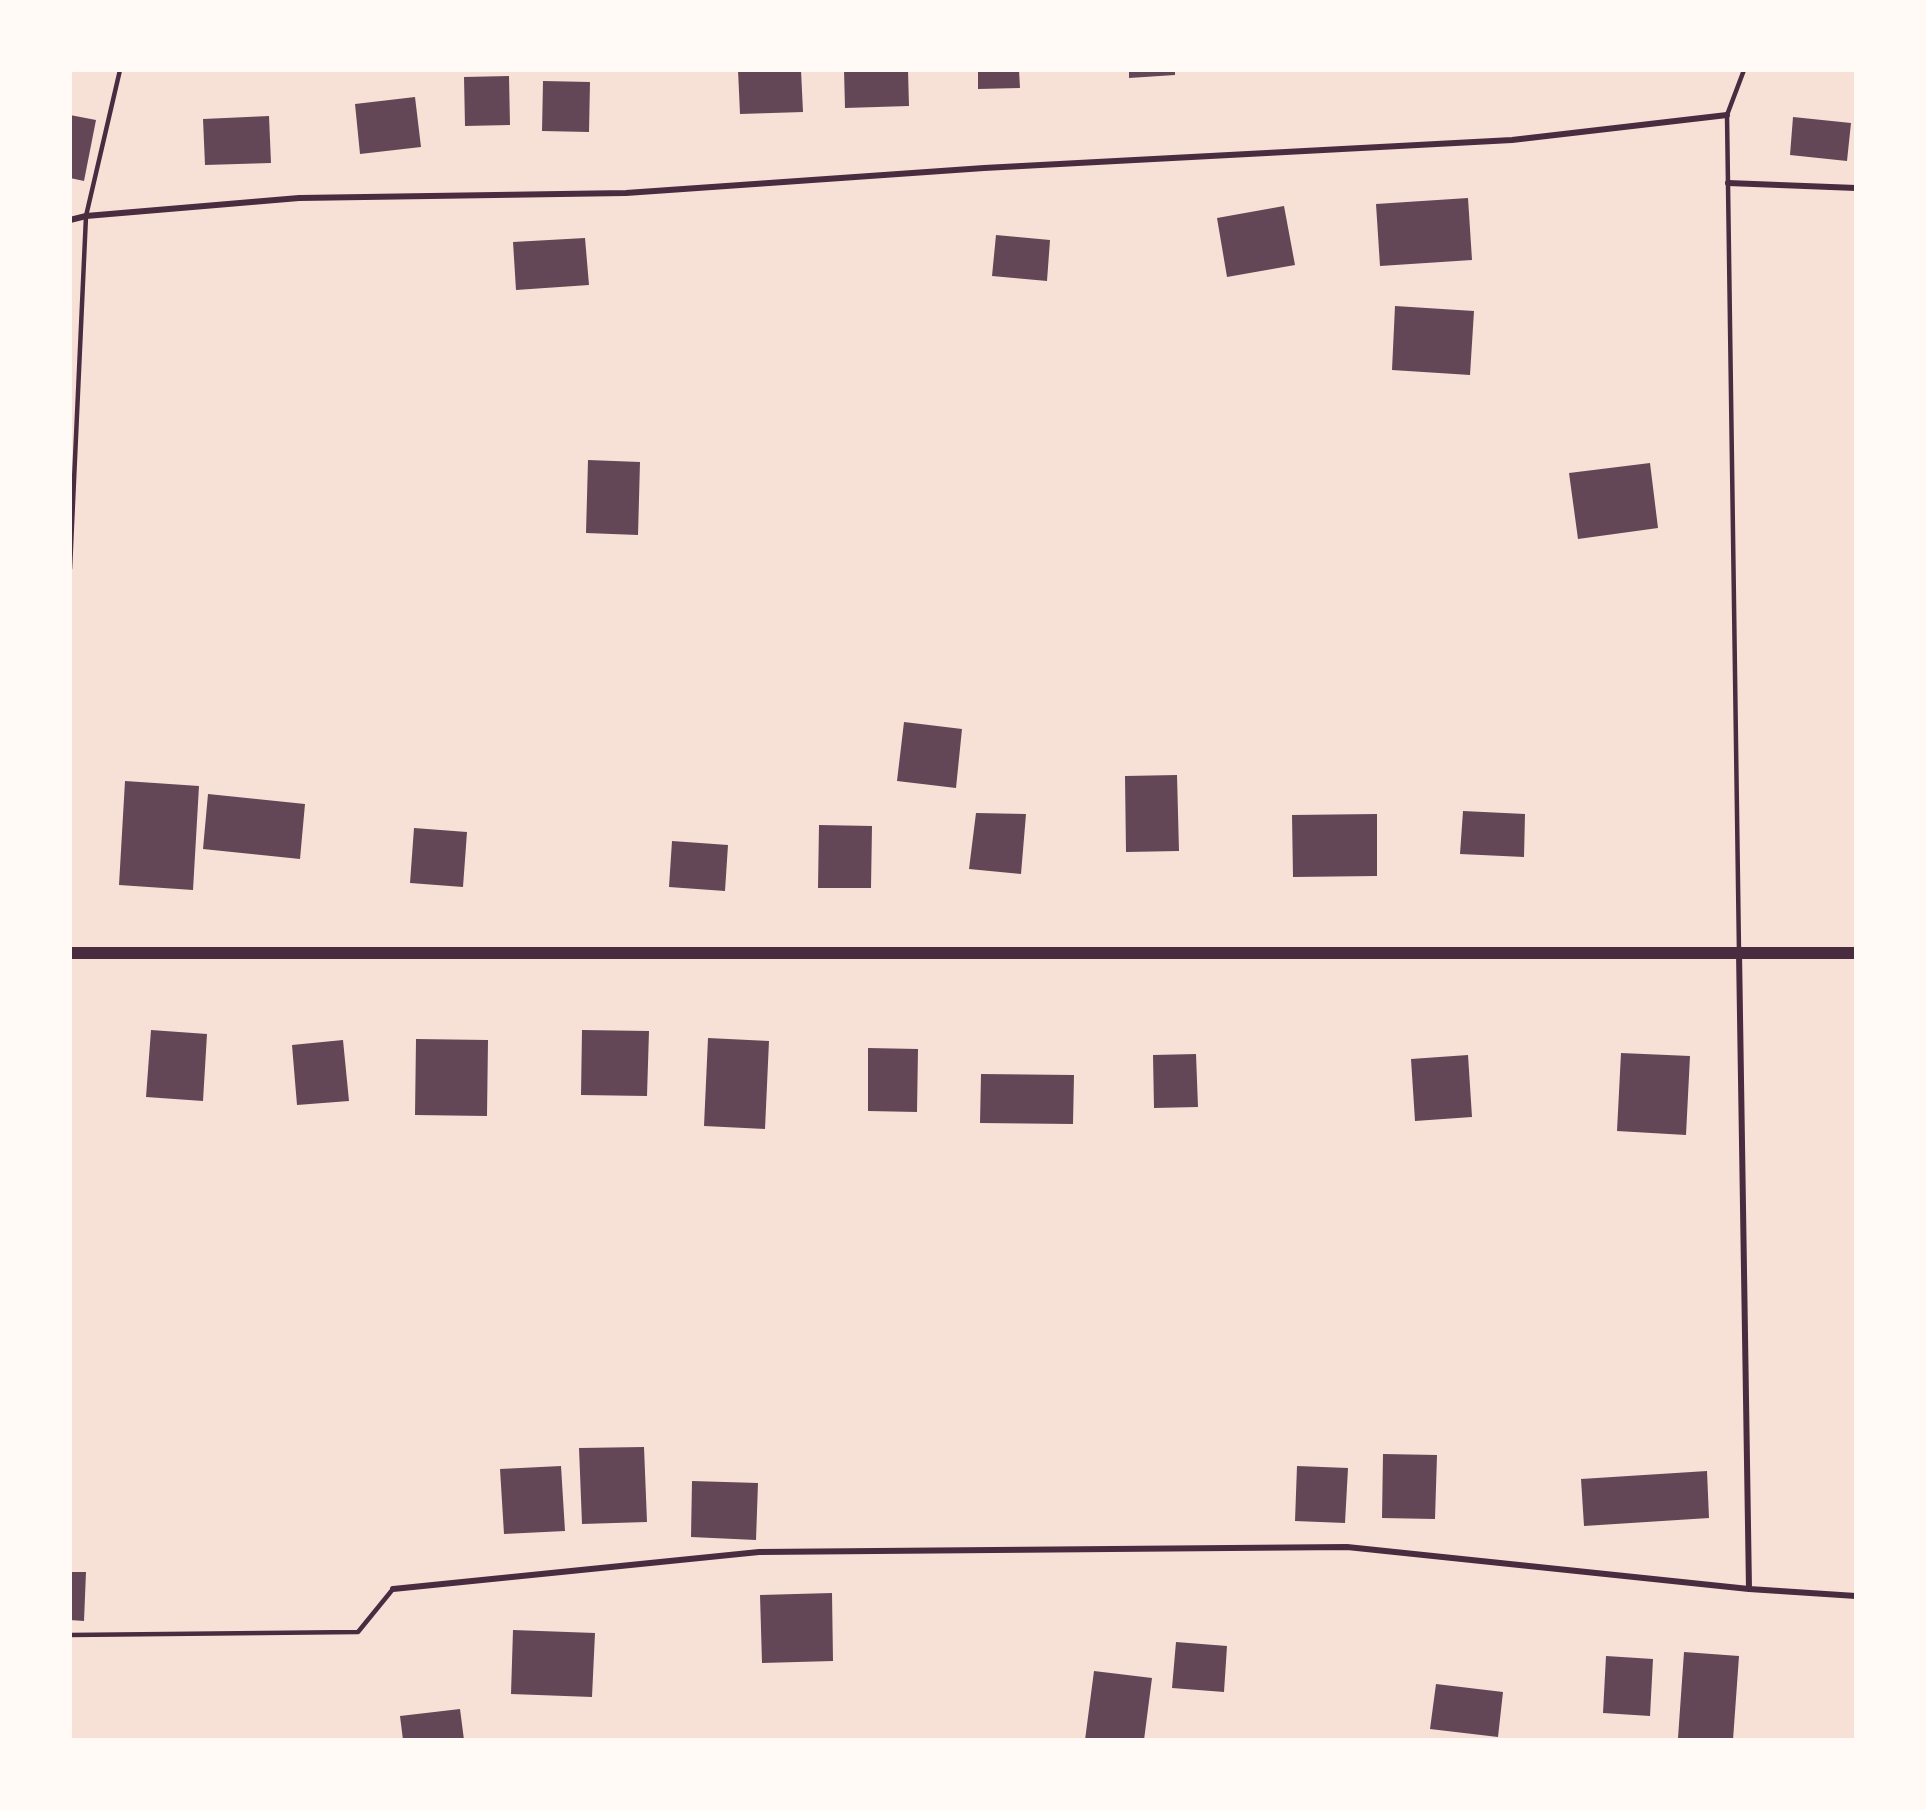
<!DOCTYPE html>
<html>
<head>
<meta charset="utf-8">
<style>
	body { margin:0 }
	#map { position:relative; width:1926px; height:1810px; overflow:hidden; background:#f7e1d7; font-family:"PT Sans",sans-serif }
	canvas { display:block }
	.frame { position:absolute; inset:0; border:72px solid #fffaf5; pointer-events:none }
</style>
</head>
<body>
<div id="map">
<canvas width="1926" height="1810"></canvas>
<div class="frame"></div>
</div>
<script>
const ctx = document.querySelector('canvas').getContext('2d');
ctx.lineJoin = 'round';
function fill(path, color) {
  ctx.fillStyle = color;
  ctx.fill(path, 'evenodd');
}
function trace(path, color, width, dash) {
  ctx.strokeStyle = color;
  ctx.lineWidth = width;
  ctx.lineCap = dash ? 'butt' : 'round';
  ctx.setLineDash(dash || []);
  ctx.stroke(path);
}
fill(new Path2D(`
	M738,70H801L803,112L740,114Z
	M844,70H908L909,106L845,108Z
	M978,70H1019L1020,88L978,89Z
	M1129,70H1175V75L1129,78Z
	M509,76L510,125L465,126L464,77Z
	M543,81L590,82L589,132L542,131Z
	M415,97L421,147L360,154L355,104Z
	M70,115L96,120L84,181L70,178Z
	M269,116L271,163L205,165L203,119Z
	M1793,117L1851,123L1847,161L1790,155Z
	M1468,198L1472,260L1380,266L1376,204Z
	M1284,206L1295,265L1227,277L1217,218Z
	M996,235L1050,240L1047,281L992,276Z
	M585,238L589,285L516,290L513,242Z
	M1395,306L1474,311L1470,375L1392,370Z
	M588,460L640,462L638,535L586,533Z
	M1650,463L1658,528L1578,539L1569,473Z
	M904,722L962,729L956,788L897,781Z
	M1177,775L1179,851L1126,852L1125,776Z
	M125,781L199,786L193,890L119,885Z
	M208,794L305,804L300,859L203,849Z
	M1463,811L1525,814L1524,857L1460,854Z
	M976,813L1026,814L1021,874L969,869Z
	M1377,814V876L1293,877L1292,815Z
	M819,825L872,826L871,888H818Z
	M414,828L467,832L463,887L410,883Z
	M672,841L728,845L725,891L669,887Z
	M151,1030L207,1034L203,1101L146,1097Z
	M582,1030L649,1031L647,1096L581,1095Z
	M708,1038L769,1041L765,1129L704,1126Z
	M416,1039L488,1040L487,1116L415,1115Z
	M343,1040L349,1101L297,1105L292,1045Z
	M868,1048L918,1049L917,1112L868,1111Z
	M1621,1053L1690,1056L1686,1135L1617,1131Z
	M1196,1054L1198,1107L1154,1108L1153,1055Z
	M1468,1055L1472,1117L1415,1121L1411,1059Z
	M981,1074L1074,1075L1073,1124L980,1123Z
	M644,1447L647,1522L582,1524L579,1448Z
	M1383,1454L1437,1455L1435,1519L1382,1518Z
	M561,1466L565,1531L504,1534L500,1469Z
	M1297,1466L1348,1468L1345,1523L1295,1521Z
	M1707,1471L1709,1518L1584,1526L1581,1479Z
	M692,1481L758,1483L756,1540L691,1537Z
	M70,1572H86L84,1621L70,1620Z
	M832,1593L833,1661L762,1663L760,1595Z
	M513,1630L595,1633L592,1697L511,1694Z
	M1176,1642L1227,1646L1224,1692L1172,1688Z
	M1684,1652L1739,1656L1733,1740L1678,1738Z
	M1606,1656L1653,1659L1650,1716L1603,1713Z
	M1094,1671L1152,1678L1144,1740H1085Z
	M1436,1684L1503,1692L1498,1737L1430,1729Z
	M460,1709L464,1740H403L400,1716Z`), '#644757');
trace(new Path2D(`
	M70,569L86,216L120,70
	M1739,952L1727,115L1744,70
	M70,1635L358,1632L393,1589`), '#4a2c40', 4.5);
trace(new Path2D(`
	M1728,183L1856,188
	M70,220L86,216L299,198L626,193L984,168L1512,140L1727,115
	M1739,952L1749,1589
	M393,1589L759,1552L1347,1547L1749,1589L1856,1596`), '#4a2c40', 6);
trace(new Path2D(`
	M70,953H1856`), '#4a2c40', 12);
</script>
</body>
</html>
